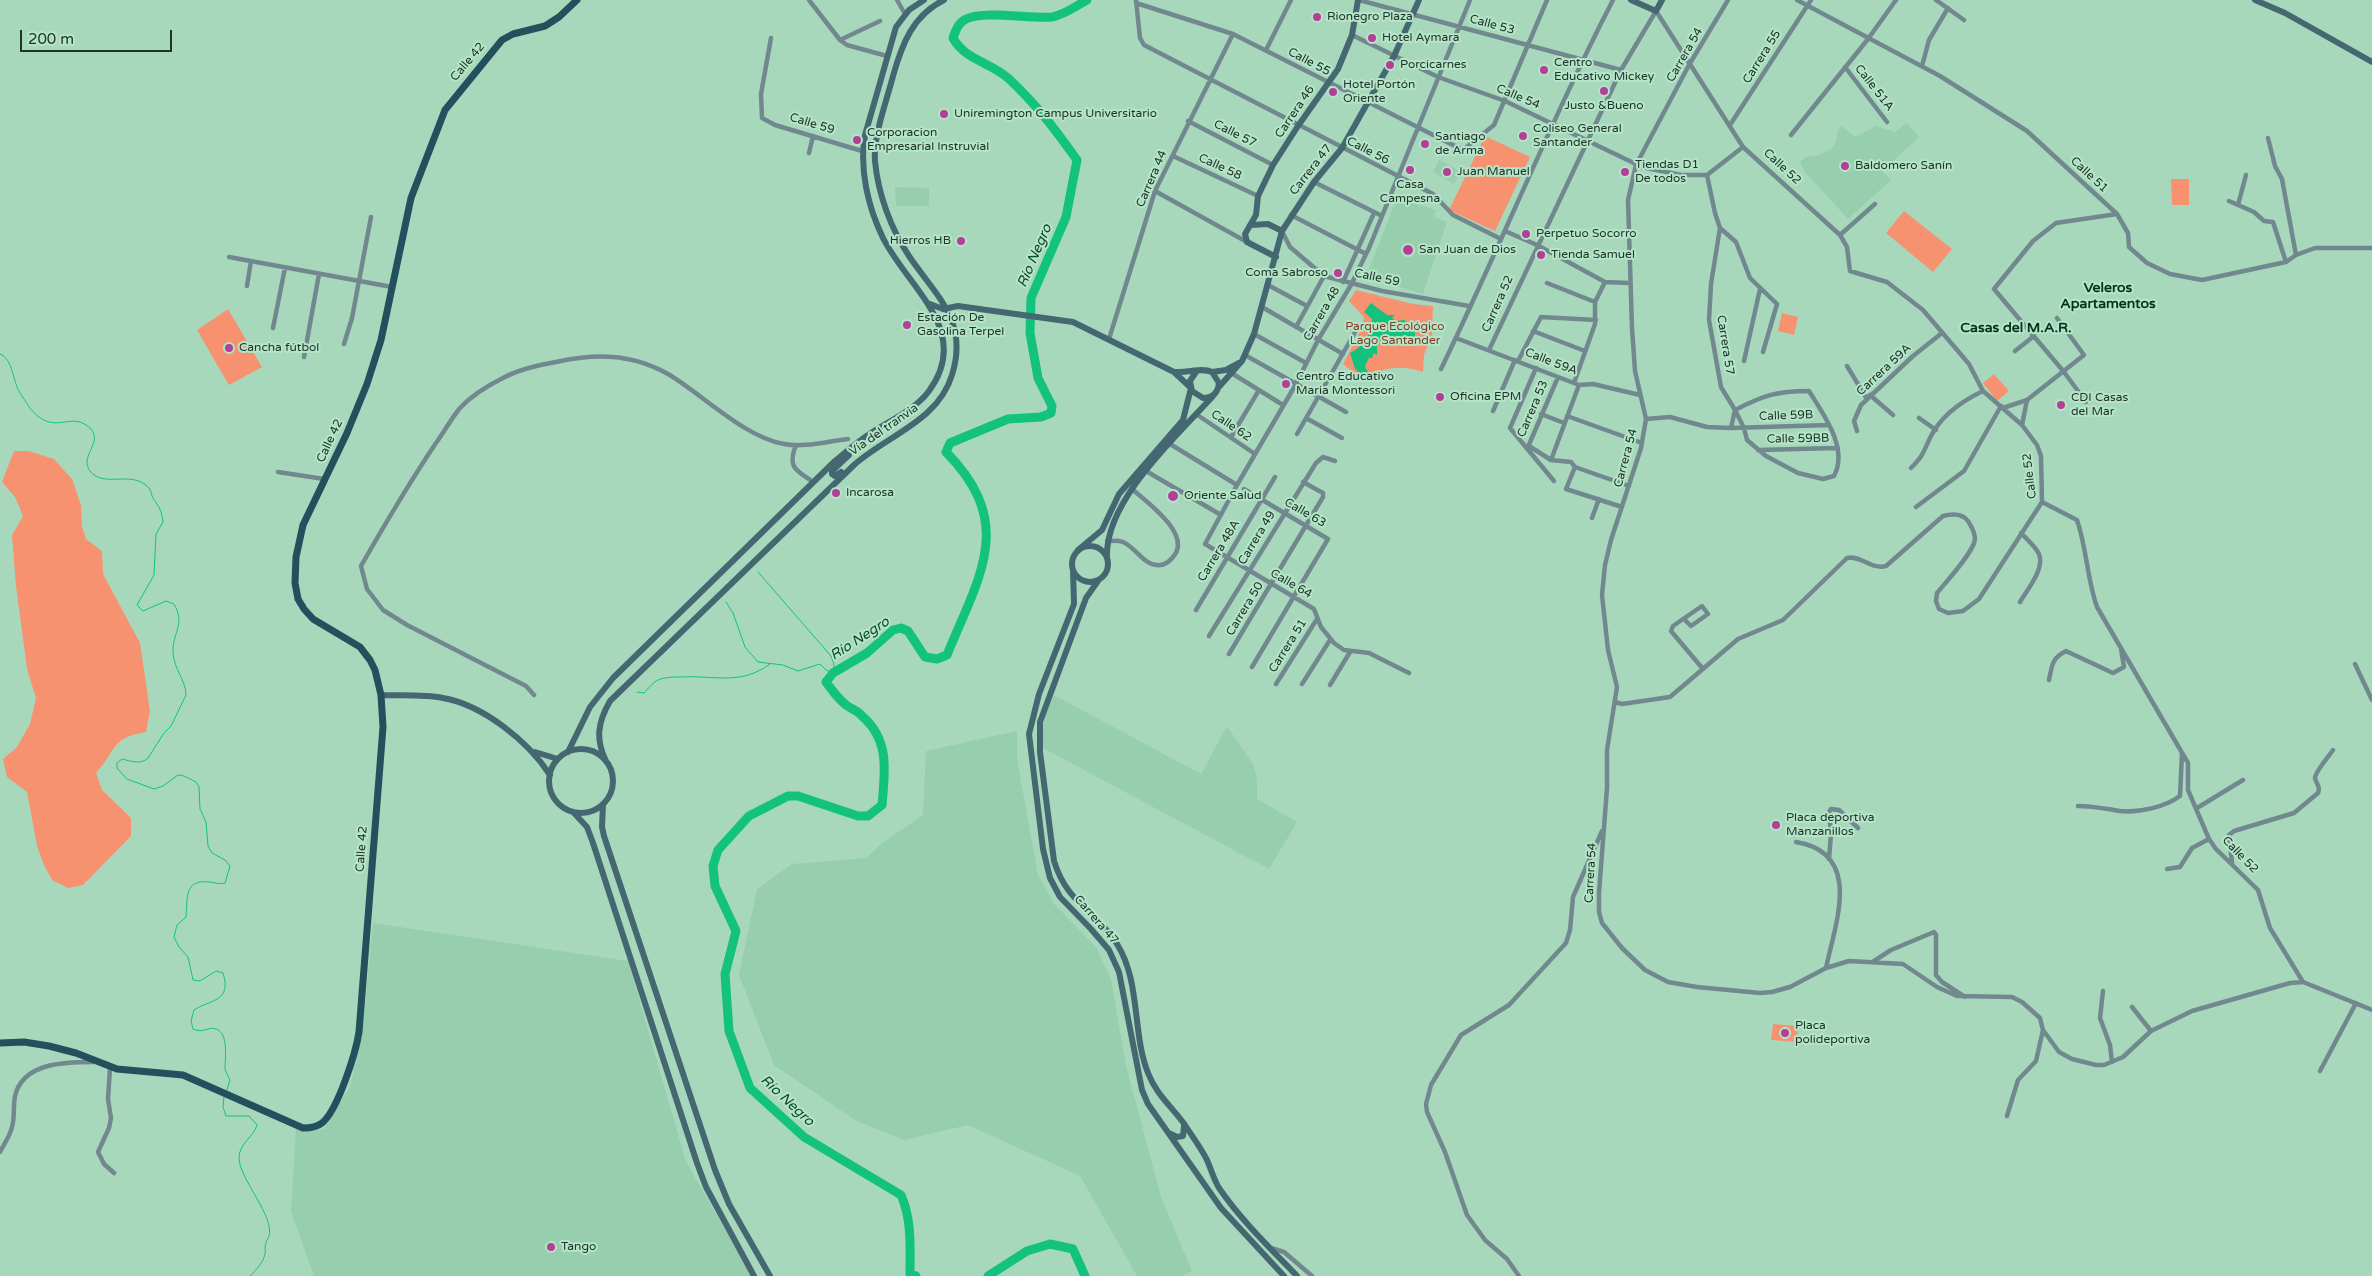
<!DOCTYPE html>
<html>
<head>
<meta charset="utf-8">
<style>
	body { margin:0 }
	#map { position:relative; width:2372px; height:1276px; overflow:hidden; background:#a8d8bc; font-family:"Varela Round",sans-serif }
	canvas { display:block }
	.scale { position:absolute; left:20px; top:30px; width:152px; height:22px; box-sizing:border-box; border:2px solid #21342a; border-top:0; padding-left:6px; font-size:15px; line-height:18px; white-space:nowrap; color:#21342a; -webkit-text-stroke:4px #b5e5c9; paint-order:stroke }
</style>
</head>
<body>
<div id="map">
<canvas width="2372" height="1276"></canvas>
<div class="scale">200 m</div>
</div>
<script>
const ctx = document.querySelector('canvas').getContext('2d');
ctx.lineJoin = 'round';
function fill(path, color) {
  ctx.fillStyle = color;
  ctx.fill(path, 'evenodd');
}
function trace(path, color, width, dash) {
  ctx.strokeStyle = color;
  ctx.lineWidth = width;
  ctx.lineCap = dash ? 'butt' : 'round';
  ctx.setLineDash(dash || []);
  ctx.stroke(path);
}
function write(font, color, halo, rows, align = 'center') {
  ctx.font = font + ' "Varela Round",sans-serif';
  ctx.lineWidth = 4;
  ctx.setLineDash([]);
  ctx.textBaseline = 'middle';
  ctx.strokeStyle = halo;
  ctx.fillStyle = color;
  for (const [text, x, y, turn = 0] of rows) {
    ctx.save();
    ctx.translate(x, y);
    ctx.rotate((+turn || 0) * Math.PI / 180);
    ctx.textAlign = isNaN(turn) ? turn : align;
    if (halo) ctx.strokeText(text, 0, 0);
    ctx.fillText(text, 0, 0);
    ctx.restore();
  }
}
fill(new Path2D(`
	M1906,123L1919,137L1882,171L1891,180L1848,219L1805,172L1800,162L1806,157L1819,155L1831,149L1835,144L1838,131L1841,126L1855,137L1876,126L1896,132Z
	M1439,160L1461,172L1454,184L1433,172Z
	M895,187L929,188V206H896Z
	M1397,198L1436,210L1434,217L1447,222L1423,294L1366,277Z
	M1054,695L1201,774L1227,726L1254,766L1257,781V799L1297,822L1269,869L1043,748V727L1046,712Z
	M1017,731V759L1038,875L1054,904L1096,947L1111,979L1126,1066L1161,1197L1192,1271L1182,1276H1137L1080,1176L968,1125L904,1140L855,1120L774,1065L739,975L757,889L792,864L866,858L881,844L923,815L926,751Z
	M373,923L628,961L686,1162L752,1276H314L291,1211L296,1129H324L350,1087L362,1036Z`), '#96ceae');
fill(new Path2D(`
	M1485,136L1530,157L1495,231L1449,210Z
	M2171,179H2189V205H2172Z
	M1904,211L1952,249L1933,272L1886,233Z
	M1356,290L1413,304L1433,306L1432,334L1424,355L1423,372C1397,363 1384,370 1359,377L1343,364L1361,330L1364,317L1349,301Z
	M228,309L262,367L229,385L197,330Z
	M1782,313L1798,317L1794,335L1778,331Z
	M1994,374L2009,391L1997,401L1983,383Z
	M14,451H29L54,459L72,479L81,505L82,526L86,539L102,551L103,574L140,643L150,711L146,732C110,738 117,750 96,773L102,790L131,818V836L83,885L68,888L52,880L44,865L37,846L27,792L7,777L3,759L17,747L30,724L36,698L27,669L16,586L12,535L23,516L15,497L2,482Z
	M1773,1024L1798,1026L1797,1042L1771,1040Z`), '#f79270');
fill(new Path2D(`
	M1371,303L1387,315H1395L1392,318L1396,321L1405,320L1406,330L1415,332V337L1408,339L1407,346L1397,341L1395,344L1388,341L1377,345V355L1374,353L1372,358H1369L1365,366L1368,373H1358L1357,370L1355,369L1350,353C1364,346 1371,335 1372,319L1364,312Z`), '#12c27e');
trace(new Path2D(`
	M0,354C13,358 13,383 20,393C26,401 30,411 39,417C59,432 73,411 91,429C103,443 79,456 90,471C104,489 132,469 149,488C152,492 151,495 153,498C159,507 162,511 163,522L156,534L154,575L137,605L143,611L166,601L174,604C186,624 172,633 173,653C174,669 186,681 186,695L171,726L164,733L148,758C141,765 130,761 122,759L117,763V768L127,779L154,789L163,786L178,775L184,776L196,782L199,787L200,809L206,822L208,846L212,853L225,860L230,866L225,883C219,885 215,882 209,882C183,879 188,900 186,917L177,925L174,937L179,947L188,957L193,980L200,981L216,971L223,973C232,1002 211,999 194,1010L191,1021L193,1029C204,1034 208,1026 216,1029C229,1033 225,1059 225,1069C226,1073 228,1076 230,1080L227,1090
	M726,602L733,613L745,647L758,662L783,665L798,671L820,664L826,670L833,673L834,664L831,656L758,572
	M637,692L644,693C648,689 653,682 658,680C665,677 674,677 681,677C715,675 740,686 770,664
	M224,1097L223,1107L226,1116H249L257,1125C254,1137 239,1143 239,1158C239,1178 275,1217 269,1236C268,1239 266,1241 266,1243C264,1247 266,1250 265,1254C263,1263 256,1270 250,1276`), '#12c27e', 1);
trace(new Path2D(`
	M916,1276L910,1274C910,1246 912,1220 901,1195L804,1137L750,1088L729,1031L725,974L736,931L715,886L713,866L718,850L749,816L788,796H798L858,816H868L882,805C885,771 890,740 862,716C859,712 854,710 849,707C839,701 833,691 826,682L833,673L867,653L893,630L901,628L908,631L925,657L937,659L947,655C979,576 1017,524 946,452L950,443L1008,419L1041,417L1051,413L1052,406L1038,378L1030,333L1031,298L1066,217L1077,160C1055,129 1036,104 1008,78C990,62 965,60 953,38C956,30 958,23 966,19C985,10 1030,19 1052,17C1064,15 1076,6 1087,0
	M988,1276L1027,1251L1050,1244L1073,1249L1085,1276`), '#12c27e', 9);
trace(new Path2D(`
	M809,0L840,40L847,45L887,56
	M897,0L905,14
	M1136,0L1140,38L1144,45L1433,194L1453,215L1501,239
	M1359,0L1621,70
	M1728,0L1689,65L1636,165L1628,200L1632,328L1635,371L1646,419L1641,448L1611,540L1605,565L1602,595L1608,650L1617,687L1607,750V788L1599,893V912L1602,923L1622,948L1645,970L1668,982L1697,987L1760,993L1772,992L1790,987L1826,968L1849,961L1903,964L1937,987L1957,996L2012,997L2022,1002L2040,1018L2043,1030L2059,1052L2072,1059L2096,1065H2104L2123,1057L2151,1031L2192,1011L2290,983L2303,982L2372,1010
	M1797,0L1940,76L2027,131L2117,214L2128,233L2129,247L2147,263L2170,274L2202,280L2286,262L2296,255L2315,248H2372
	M1936,0L1964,20
	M1136,3L1233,34L1463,150L1494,125L1547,0
	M1352,35L1438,77L1505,101L1642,167L1681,175H1707
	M771,38L761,94L762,118L775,125L862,151
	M840,40L880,21
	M1266,50L1291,0
	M1922,66L1929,40L1948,8
	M1845,67L1887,122
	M1188,121L1273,165
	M1730,125L1811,0
	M1791,135L1868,39L1896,0
	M2268,138L2275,166L2282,179L2296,255
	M809,153L813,136
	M1173,156L1258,196
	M1707,175L1715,213L1720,228L1711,284L1709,320L1721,387L1735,410L1744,428L1747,440L1766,456L1798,473L1823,479L1834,476C1849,448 1823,414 1809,391C1777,391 1764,395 1735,410L1731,428
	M1707,175L1743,147
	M1314,182L1382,216
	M1155,191L1247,242
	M2229,201L2254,212L2264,221L2273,222L2286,262
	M2238,205L2246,175
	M1291,215L1366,254
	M1720,228L1736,242L1750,278L1777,304L1763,352
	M1282,231L1290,247L1324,276L1382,291L1469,306
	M1505,231L1537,245L1605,282L1629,283
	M1840,235L1875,204
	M229,257L392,287
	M1343,282L1374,213
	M1547,283L1595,302
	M1268,285L1307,306
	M247,286L251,261
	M1262,307L1343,354
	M1296,327L1324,276
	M273,328L285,268
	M1533,331L1585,351
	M1254,334L1306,363
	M1456,338L1579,385L1593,384L1640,395
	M1109,339L1155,191L1233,34
	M344,344L352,318L371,217
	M1489,350L1621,70L1656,11L1743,147L1840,235L1847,247L1850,271L1887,282L1923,310L1969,364L1983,391L2022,425L2037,445L2041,456L2042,502
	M2015,351L2034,336
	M1245,355L1346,412
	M304,357L319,274
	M1518,361L1541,317L1596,320
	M1744,361L1760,289
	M1847,366L1867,399
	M1536,368L1510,428L1554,481
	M1441,369C1500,247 1551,120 1613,0
	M1233,374L1283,405
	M1574,383L1595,324V302L1605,282
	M1870,395L1893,415
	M2086,402L2064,372L1994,289L2033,241L2056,223L2117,214
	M2003,408L2027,400L2084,355L2057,318
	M1493,411L1515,360
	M1196,414L1255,454
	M1541,414L1564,423
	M1567,416L1642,443
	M1306,418L1342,438
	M1919,418L1936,430
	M1646,419L1670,417L1707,427L1731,428L1829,425
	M2022,425L2027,400
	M1857,431L1854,421L1861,405L1913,356L1942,333
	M1297,434L1358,327
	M1231,437L1259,390
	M1170,444L1237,485
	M796,445C787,468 796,470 813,482
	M1529,446L1551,460L1571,462L1575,467L1629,486
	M1528,447L1558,377
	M1758,450L1838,448
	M1551,460L1579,385
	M1575,467L1566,489L1622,507
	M1911,468C1923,456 1923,453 1930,438C1940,417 1962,401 1983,391
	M1146,471L1221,515
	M278,472L324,479
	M1244,489L1328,539L1252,667
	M2042,502L2077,520C2087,549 2087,579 2097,607L2188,763V790L2209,839L2216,849L2258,890L2270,928L2303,982
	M1916,507L1964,471L2001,406
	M1592,518L1599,499
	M1107,541C1112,541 1118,540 1123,542C1135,547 1144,565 1157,565C1164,566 1169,562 1173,557C1193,535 1147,502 1132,489
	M2020,602C2027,590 2045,569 2039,554C2036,547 2027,539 2021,533
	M1196,610L1275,477
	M1684,619L1691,626L1708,614L1702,606L1673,626L1671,631L1703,669
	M1209,636L1316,463L1323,457L1335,461
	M1229,654L1323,497V493L1303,482
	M2355,664L2372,700
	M1409,673L1369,653L1344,650L1334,643L1321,627L1314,609L1205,544L1237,485L1296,384L1318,340L1351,285L1369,248L1470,0
	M2049,680C2052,665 2052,658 2066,651L2113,673L2124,667L2121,649
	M1276,684L1317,619
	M1302,684L1330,640
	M1330,685L1350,652
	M534,695L526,686L407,625L383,610L367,589L361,566C385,524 409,483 436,443C444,432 451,419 460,408C471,396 489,385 503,378C521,368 542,365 561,361C597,353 635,355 668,374C702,394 744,437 784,444C804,448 828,441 848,439
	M1615,702L1622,704L1670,697L1738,639L1783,620L1847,558C1861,555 1871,570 1886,566L1943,516C1951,514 1962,513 1968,521C1971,526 1975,532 1975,539C1974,552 1946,582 1937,593L1936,601L1939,609L1948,613L1963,611L1979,599L2042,502
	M2078,806C2093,806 2106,809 2120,811C2139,813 2165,807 2180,796L2182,753
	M2197,808L2243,780
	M1796,842C1864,853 1835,924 1826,968
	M1829,859L1831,834L1829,812L1831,809L1839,810L1858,828
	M2232,863L2229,835L2234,831L2294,813L2318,793C2321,786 2316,784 2315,778C2315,772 2329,756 2333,750
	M2167,869L2180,867L2192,848L2209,839
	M1874,961L1891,950L1934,932L1936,935V975L1942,982L1965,997
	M2103,991L2100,1018L2110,1045L2112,1062
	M2132,1007L2151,1031
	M110,1068L108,1099L111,1118L109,1128L98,1152L104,1164L114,1173
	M2320,1071L2356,1003
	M2007,1116L2018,1080L2036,1061L2043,1030
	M0,1152C4,1144 10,1136 12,1127C15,1117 13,1106 15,1096C23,1062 66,1062 94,1062
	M1271,1248L1284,1252L1312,1276
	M1519,1276L1507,1259L1485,1240L1467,1215L1445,1152L1427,1112L1426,1104L1431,1085L1461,1035L1509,1005L1566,943L1570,930L1573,897L1602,831`), '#71888f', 4.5);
trace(new Path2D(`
	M1631,0L1656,11L1662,0
	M2255,0L2285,13L2372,62
	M1251,225L1268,224L1282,231
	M1276,257L1247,242L1245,234L1256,215L1258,196L1273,165L1298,126L1338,69L1352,35L1358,0
	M930,304L943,309L958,306L1073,322L1174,372L1191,388L1183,420L1119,494L1102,530L1078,550
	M1176,372C1188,373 1202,367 1212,372L1219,383C1218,393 1213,398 1203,398L1192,391L1190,381L1196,372
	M1212,372L1226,370L1239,363
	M1218,388L1242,361L1254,334L1282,231L1314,182L1342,148L1394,56L1419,0
	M841,472L835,476L832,474V471L849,455
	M1072 564a18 18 0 1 1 36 0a18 18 0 1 1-36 0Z
	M1107,557C1105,500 1177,436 1213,396
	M1073,570L1074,604L1039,694L1029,734L1043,849L1050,878L1060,897L1091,929L1109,950L1119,972L1142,1090L1148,1104L1221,1208L1284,1276
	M1098,581L1086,598L1040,722V752L1054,861C1067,904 1096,910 1117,944C1141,982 1132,1033 1148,1073C1156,1094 1172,1107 1185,1125C1192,1136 1201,1148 1207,1160C1211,1169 1214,1180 1219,1188C1241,1220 1270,1248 1297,1276
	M381,695C401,696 423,694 443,698C483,705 528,741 550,775
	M549 781a32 32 0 1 1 64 0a32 32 0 1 1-64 0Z
	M535,752L558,759
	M568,752L590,707L613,678L835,461C847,451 858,441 871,433C890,420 914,411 929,391C973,331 908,288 883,238C868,207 859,169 865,135L896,27L909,10L924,0
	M606,761C595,739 598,722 610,701L854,465C888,435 938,421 952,375C969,321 936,296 909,256C891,229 878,194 875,161C873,136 887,100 893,76C902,44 913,15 944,0
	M603,804L602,827L604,836L715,1170L729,1204L770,1276
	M573,812L587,827L593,843L697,1163L706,1187L754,1276
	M1171,1134L1177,1137L1183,1136L1184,1126`), '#456772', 6);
trace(new Path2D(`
	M0,1043L24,1042L49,1046L76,1053L117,1069L183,1075L303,1128C310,1128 317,1127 322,1123C338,1110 356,1052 359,1032L383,727L381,695L375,670L370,660L360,647L313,619L304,609L298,599L295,583L296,557L303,525L347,433L367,384L381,340L411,198L445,110L502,40L513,34L545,26L559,17L577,0`), '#23505d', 7);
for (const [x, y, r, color] of [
	[1317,17,5,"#b43f97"],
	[1372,38,5,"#b43f97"],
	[1390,65,5,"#b43f97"],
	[1544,70,5,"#b43f97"],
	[1604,91,5,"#b43f97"],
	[1333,92,5,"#b43f97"],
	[944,114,5,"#b43f97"],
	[1523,136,5,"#b43f97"],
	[857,140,5,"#b43f97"],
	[1425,144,5,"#b43f97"],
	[1845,166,5,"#b43f97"],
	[1410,170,5,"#b43f97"],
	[1447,172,5,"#b43f97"],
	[1625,172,5,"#b43f97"],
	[1526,234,5,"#b43f97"],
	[961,241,5,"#b43f97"],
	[1408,250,6,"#b43f97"],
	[1541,255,5,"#b43f97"],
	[1338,273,5,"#b43f97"],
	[907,325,5,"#b43f97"],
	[229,348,5,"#b43f97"],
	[1286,384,5,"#b43f97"],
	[1440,397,5,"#b43f97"],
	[2061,405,5,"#b43f97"],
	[836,493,5,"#b43f97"],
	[1173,496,6,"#b43f97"],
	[1776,825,5,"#b43f97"],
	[1785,1033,5,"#b43f97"],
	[551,1247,5,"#b43f97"]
]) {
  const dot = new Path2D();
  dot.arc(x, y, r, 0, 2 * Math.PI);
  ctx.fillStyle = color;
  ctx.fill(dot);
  trace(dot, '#b5e5c9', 2);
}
write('12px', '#21342a', '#b5e5c9', [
	["Rionegro Plaza",1327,17],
	["Hotel Aymara",1382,38],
	["Centro",1554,63],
	["Educativo Mickey",1554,77],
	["Porcicarnes",1400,65],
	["Hotel Portón",1343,85],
	["Oriente",1343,99],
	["Justo &Bueno",1604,106,"center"],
	["Uniremington Campus Universitario",954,114],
	["Coliseo General",1533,129],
	["Santander",1533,143],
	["Corporacion",867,133],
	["Empresarial Instruvial",867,147],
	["Santiago",1435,137],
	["de Arma",1435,151],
	["Tiendas D1",1635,165],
	["De todos",1635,179],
	["Baldomero Sanín",1855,166],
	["Juan Manuel",1457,172],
	["Casa",1410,185,"center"],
	["Campesna",1410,199,"center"],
	["Perpetuo Socorro",1536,234],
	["Hierros HB",951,241,"right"],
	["San Juan de Dios",1419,250],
	["Tienda Samuel",1551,255],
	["Coma Sabroso",1328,273,"right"],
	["Estación De",917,318],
	["Gasolina Terpel",917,332],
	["Cancha fútbol",239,348],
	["Centro Educativo",1296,377],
	["Maria Montessori",1296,391],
	["Oficina EPM",1450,397],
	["CDI Casas",2071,398],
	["del Mar",2071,412],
	["Incarosa",846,493],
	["Oriente Salud",1184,496],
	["Placa deportiva",1786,818],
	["Manzanillos",1786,832],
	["Placa",1795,1026],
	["polideportiva",1795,1040],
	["Tango",561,1247]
], 'left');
write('12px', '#21342a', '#b5e5c9', [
	["Calle 53",1492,25,15],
	["Carrera 54",1685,55,-60],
	["Carrera 55",1762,57,-58],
	["Calle 42",468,62,-50],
	["Calle 55",1309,62,28],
	["Calle 51A",1874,88,52],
	["Calle 54",1518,97,23],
	["Carrera 46",1295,112,-56],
	["Calle 59",812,124,17],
	["Calle 57",1235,134,27],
	["Calle 56",1368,151,27],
	["Calle 58",1220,167,25],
	["Calle 52",1782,167,43],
	["Carrera 47",1311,170,-52],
	["Calle 51",2089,175,43],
	["Carrera 44",1152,179,-67],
	["Calle 59",1377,278,12],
	["Carrera 52",1498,304,-66],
	["Carrera 48",1322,314,-60],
	["Carrera 57",1725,345,81],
	["Calle 59A",1551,362,21],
	["Carrera 59A",1884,370,-43],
	["Carrera 53",1533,409,-67],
	["Calle 59B",1786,416,-2],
	["Calle 62",1231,426,34],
	["Vía del tranvía",884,430,-35],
	["Calle 59BB",1798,439,-1],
	["Calle 42",330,441,-65],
	["Carrera 54",1626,458,-75],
	["Calle 52",2030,476,-97],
	["Calle 63",1305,513,30],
	["Carrera 49",1257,538,-59],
	["Carrera 48A",1219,551,-59],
	["Calle 64",1291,584,30],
	["Carrera 50",1245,609,-59],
	["Carrera 51",1288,646,-58],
	["Calle 42",362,849,-86],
	["Calle 52",2240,855,46],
	["Carrera 54",1591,873,-87],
	["Carrera 47",1096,920,49]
]);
write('12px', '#88391e', '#b5e5c9', [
	["Parque Ecológico",1395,327],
	["Lago Santander",1395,341]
]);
write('italic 14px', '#0c4a2f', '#b5e5c9', [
	["Río Negro",1035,256,-67],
	["Río Negro",860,639,-33],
	["Río Negro",787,1101,43]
]);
write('bold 14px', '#04341f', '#b5e5c9', [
	["Veleros",2108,288],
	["Apartamentos",2108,304],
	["Casas del M.A.R.",2016,328]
]);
</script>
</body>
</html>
